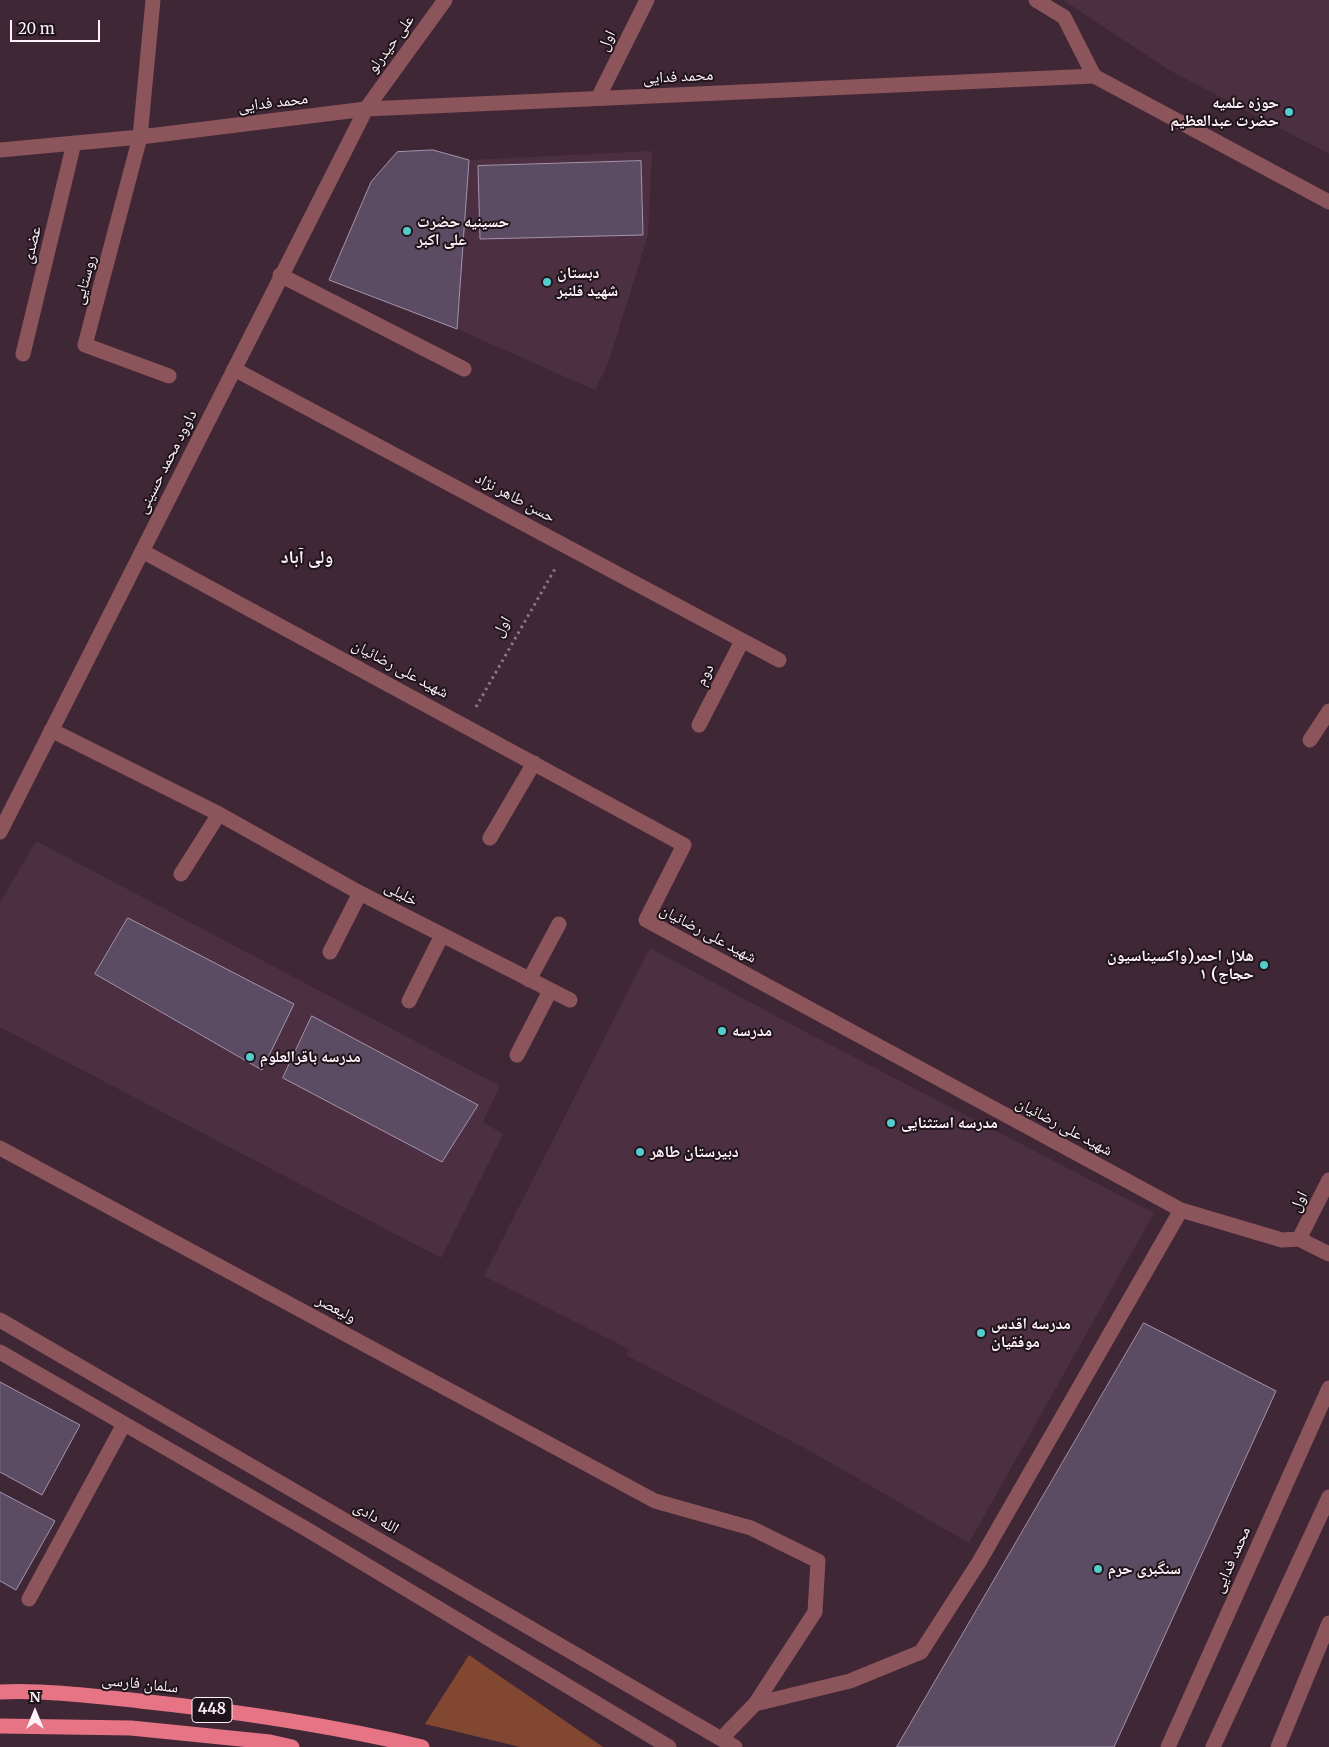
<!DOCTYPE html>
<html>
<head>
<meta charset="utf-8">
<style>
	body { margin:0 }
	#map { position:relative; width:1329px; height:1747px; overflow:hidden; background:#3f2736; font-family:Merriweather,serif }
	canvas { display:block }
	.north { position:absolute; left:10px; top:1687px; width:50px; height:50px; -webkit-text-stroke:4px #1f141a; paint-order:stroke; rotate:0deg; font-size:14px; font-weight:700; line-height:20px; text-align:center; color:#fef1f8 }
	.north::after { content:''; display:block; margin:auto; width:18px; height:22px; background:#fef1f8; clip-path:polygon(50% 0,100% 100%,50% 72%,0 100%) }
	.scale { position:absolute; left:10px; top:20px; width:90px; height:22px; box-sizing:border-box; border:2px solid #fef1f8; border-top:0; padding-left:6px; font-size:15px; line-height:18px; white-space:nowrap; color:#fef1f8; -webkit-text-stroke:4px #1f141a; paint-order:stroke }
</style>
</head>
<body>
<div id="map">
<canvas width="1329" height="1747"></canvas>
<div class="north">N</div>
<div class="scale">20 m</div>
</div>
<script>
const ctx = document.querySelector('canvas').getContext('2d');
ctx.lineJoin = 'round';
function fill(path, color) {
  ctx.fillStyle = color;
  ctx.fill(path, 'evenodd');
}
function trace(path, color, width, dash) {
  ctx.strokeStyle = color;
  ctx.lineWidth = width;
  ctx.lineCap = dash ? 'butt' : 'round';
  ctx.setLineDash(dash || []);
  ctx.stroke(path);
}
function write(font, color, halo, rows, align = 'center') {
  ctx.font = font + ' Merriweather,"Noto Naskh Arabic",serif';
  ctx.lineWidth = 4;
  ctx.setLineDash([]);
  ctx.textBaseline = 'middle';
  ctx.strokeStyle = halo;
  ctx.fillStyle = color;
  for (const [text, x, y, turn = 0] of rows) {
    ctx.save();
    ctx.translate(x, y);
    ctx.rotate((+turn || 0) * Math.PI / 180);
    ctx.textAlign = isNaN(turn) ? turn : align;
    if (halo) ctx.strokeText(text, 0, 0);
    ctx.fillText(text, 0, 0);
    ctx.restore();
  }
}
fill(new Path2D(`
	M1063,0H1329V154L1169,70Z
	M652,151L648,235L609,361L595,390L457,329L469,160Z
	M36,841L500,1086L483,1122L503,1134L441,1258L0,1027V903Z
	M650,948L798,1028L1154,1213L969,1543L812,1452L626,1355L629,1349L484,1276Z`), '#4d2f42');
fill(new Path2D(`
	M469,1655L603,1747H520L425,1724Z`), '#824730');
const building = new Path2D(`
	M433,150L469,160L457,329L329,280L371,182L397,152Z
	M641,161L643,235L480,239L478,166Z
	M128,918L294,1004L262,1070L95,974Z
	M312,1016L478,1105L442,1162L283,1078Z
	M1144,1323L1276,1391L1114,1747H897Z
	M0,1382L80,1425L42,1495L0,1472Z
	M0,1492L55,1521L16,1590L0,1581Z`);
fill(building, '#5b4c64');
trace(building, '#a594af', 1);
trace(new Path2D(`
	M476,707L556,567`), '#8b7884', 3, [2.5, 4]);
trace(new Path2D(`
	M153,0L140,137L85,345L169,376
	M1036,0L1064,17L1094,76
	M598,98L647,0
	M0,150L140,137L366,109L1094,76L1329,202
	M280,275L464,369
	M23,354L74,143
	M234,369L779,660
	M142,551L684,845L646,920L1181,1210L1282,1240L1299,1239L1329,1254
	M699,725L742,641
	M51,730L219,814L360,893L570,1000
	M1310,740L1329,711
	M0,832L366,109L445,0
	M490,838L534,763
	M181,874L219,814
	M330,952L360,893
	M529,980L559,924
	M409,1001L442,935
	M517,1055L550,991
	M0,1148L655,1501L751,1528L818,1561L815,1612L755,1704
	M1299,1239L1329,1180
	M0,1320L735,1747
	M0,1352L308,1530L669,1747
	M29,1599L124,1424
	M721,1739L755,1704L850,1681L921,1652L979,1562L1181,1210
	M1168,1747L1329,1388
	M1213,1747L1329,1497
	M1278,1747L1329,1623`), '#8c545b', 15);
trace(new Path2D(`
	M0,1692C47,1690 93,1696 140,1701C235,1711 330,1725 422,1747
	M0,1726L131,1728L270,1742L292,1747`), '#e67485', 15);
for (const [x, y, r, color] of [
	[1289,112,5,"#53cdcb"],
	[407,231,5,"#53cdcb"],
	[547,282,5,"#53cdcb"],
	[1264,965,5,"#53cdcb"],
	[722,1031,5,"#53cdcb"],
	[250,1057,5,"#53cdcb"],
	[891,1123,5,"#53cdcb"],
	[640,1152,5,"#53cdcb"],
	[981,1333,5,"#53cdcb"],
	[1098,1569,5,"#53cdcb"]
]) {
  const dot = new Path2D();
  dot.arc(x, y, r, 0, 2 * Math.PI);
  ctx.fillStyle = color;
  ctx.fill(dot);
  trace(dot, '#1f141a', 2);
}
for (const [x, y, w] of [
	[212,1710,40]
]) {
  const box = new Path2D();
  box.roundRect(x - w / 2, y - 12.5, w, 25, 4);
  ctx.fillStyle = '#1f141a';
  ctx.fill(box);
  trace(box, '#fef1f8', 1);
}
write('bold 15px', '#fef1f8', null, [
	["448",212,1710]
]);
write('16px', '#fef1f8', '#1f141a', [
	["اول",607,41,-64],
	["علی حیدرلو",391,44,-54],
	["محمد فدایی",678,77,-3],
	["محمد فدایی",273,103,-7],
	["عضدی",32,245,-76],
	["روستایی",85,280,-75],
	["داوود محمد حسینی",167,462,-63],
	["حسن طاهر نژاد",515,498,28],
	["اول",502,627,-60],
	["شهید علی رضائیان",400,669,28],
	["دوم",705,675,-63],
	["خلیلی",401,894,28],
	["شهید علی رضائیان",708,934,28],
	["شهید علی رضائیان",1064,1127,28],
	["اول",1299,1202,-64],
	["ولیعصر",336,1309,28],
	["الله دادی",376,1518,30],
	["محمد فدایی",1232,1560,-66],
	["سلمان فارسی",140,1684,6]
]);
write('bold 16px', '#fef1f8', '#1f141a', [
	["حوزه علمیه",1279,103,"right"],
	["حضرت عبدالعظیم",1279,121,"right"],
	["حسینیه حضرت",417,222],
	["علی اکبر",417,240],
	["دبستان",557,273],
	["شهید قلنبر",557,291],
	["هلال احمر(واکسیناسیون",1254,956,"right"],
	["حجاج) ۱",1254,974,"right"],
	["مدرسه",732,1031],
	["مدرسه باقرالعلوم",260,1057],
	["مدرسه استثنایی",901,1123],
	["دبیرستان طاهر",650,1152],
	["مدرسه اقدس",991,1324],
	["موفقیان",991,1342],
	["سنگبری حرم",1108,1569]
], 'left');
write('bold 18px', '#fef1f8', '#1f141a', [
	["ولی آباد",307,558]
]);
</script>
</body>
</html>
